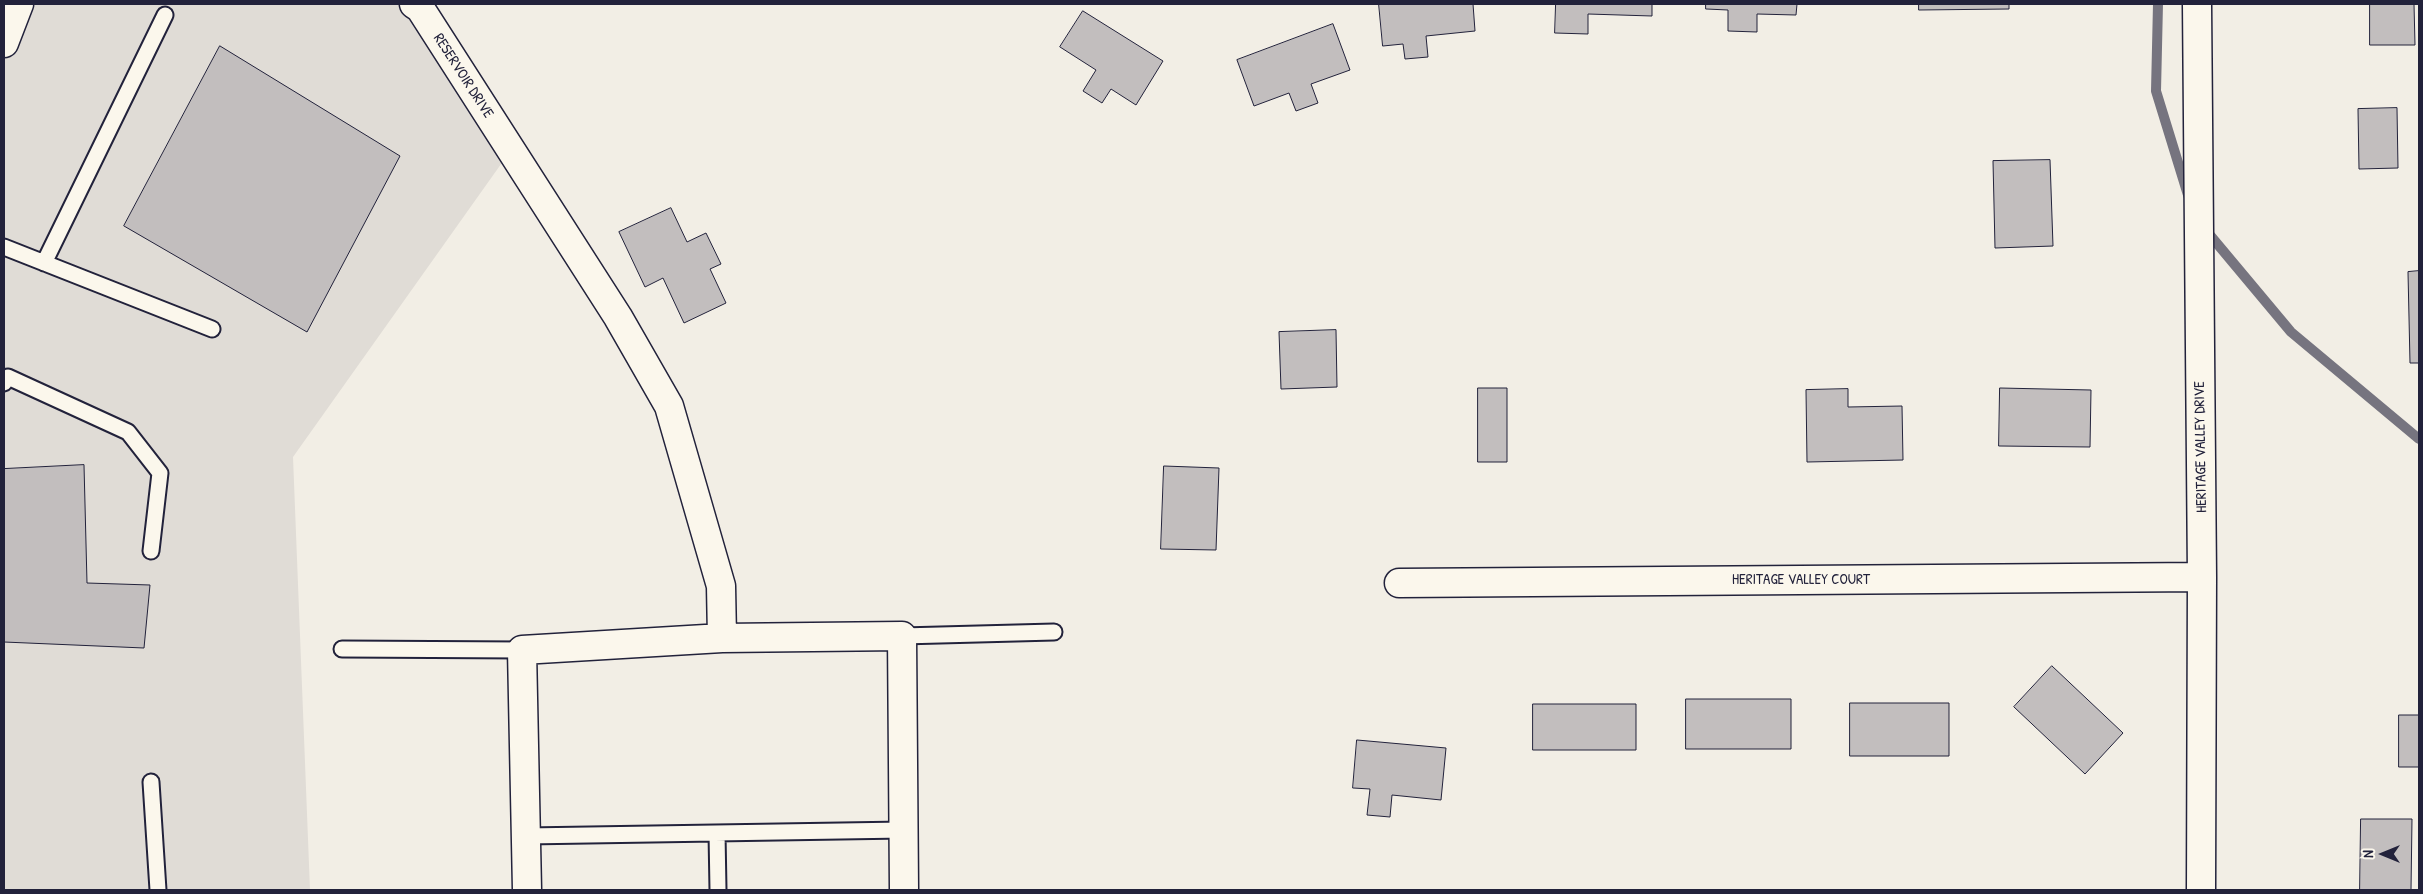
<!DOCTYPE html>
<html>
<head>
<meta charset="utf-8">
<style>
	body { margin:0 }
	#map { position:relative; width:2423px; height:894px; overflow:hidden; background:#f2eee5; font-family:"Patrick Hand",sans-serif }
	canvas { display:block }
	.frame { position:absolute; inset:0; border:5px solid #22223b; pointer-events:none }
	.north { position:absolute; left:2358px; top:829px; width:50px; height:50px; -webkit-text-stroke:4px #fbf7ec; paint-order:stroke; rotate:270deg; font-size:14px; font-weight:700; line-height:20px; text-align:center; color:#22223b }
	.north::after { content:''; display:block; margin:auto; width:18px; height:22px; background:#22223b; clip-path:polygon(50% 0,100% 100%,50% 72%,0 100%) }
</style>
</head>
<body>
<div id="map">
<canvas width="2423" height="894"></canvas>
<div class="frame"></div>
<div class="north">N</div>
</div>
<script>
const ctx = document.querySelector('canvas').getContext('2d');
ctx.lineJoin = 'round';
function fill(path, color) {
  ctx.fillStyle = color;
  ctx.fill(path, 'evenodd');
}
function trace(path, color, width, dash) {
  ctx.strokeStyle = color;
  ctx.lineWidth = width;
  ctx.lineCap = dash ? 'butt' : 'round';
  ctx.setLineDash(dash || []);
  ctx.stroke(path);
}
function write(font, color, halo, rows, align = 'center') {
  ctx.font = font + ' "Patrick Hand",sans-serif';
  ctx.lineWidth = 5;
  ctx.setLineDash([]);
  ctx.textBaseline = 'middle';
  ctx.strokeStyle = halo;
  ctx.fillStyle = color;
  for (const [text, x, y, turn = 0] of rows) {
    ctx.save();
    ctx.translate(x, y);
    ctx.rotate((+turn || 0) * Math.PI / 180);
    ctx.textAlign = isNaN(turn) ? turn : align;
    if (halo) ctx.strokeText(text, 0, 0);
    ctx.fillText(text, 0, 0);
    ctx.restore();
  }
}
fill(new Path2D(`
	M4,4H414L511,150L293,457L310,890H4Z`), '#e0dcd6');
trace(new Path2D(`
	M2158,4L2156,91L2188,195
	M2204,228L2291,332L2419,439`), '#76747f', 10);
const building = new Path2D(`
	M1379,4H1473L1475,31L1426,36L1428,57L1405,59L1403,44L1383,46Z
	M1556,4H1652V16L1588,14V34L1555,33Z
	M1706,4H1797L1796,15L1757,14V32L1728,31V10L1706,9Z
	M1919,4H2009V9L1919,10Z
	M2370,4H2414L2415,45H2370Z
	M1083,11L1163,61L1136,105L1111,89L1102,103L1083,91L1096,70L1060,47Z
	M1333,24L1350,70L1311,84L1318,103L1296,111L1289,93L1254,106L1237,60Z
	M220,46L400,156L307,332L124,226Z
	M2397,108L2398,168L2359,169L2358,109Z
	M2050,160L2053,246L1995,248L1993,161Z
	M671,208L687,242L706,233L721,264L710,269L726,303L684,323L663,278L645,287L619,232Z
	M2419,271V363H2410L2408,272Z
	M1336,330L1337,387L1281,389L1279,332Z
	M1478,388H1507V462H1478Z
	M2000,388L2091,390L2090,447L1999,446Z
	M1848,389V407L1902,406L1903,460L1807,462L1806,390Z
	M84,465L87,583L150,585L144,648L4,642V469Z
	M1164,466L1219,468L1216,550L1161,549Z
	M2052,666L2123,733L2085,774L2014,707Z
	M1686,699H1791V749H1686Z
	M1850,703H1949V756H1850Z
	M1533,704H1636V750H1533Z
	M2399,715H2419V767H2399Z
	M1357,740L1446,748L1441,800L1392,795L1390,817L1367,815L1370,789L1353,788Z
	M2361,819H2412L2411,890H2360Z`);
fill(building, '#c2bebe');
trace(building, '#22223b', 1);
const service = new Path2D(`
	M4,247L212,329
	M44,263L165,15
	M4,383L8,377L128,432L160,473L151,551
	M902,636L1054,632
	M342,649L522,650
	M151,782L158,890
	M717,833L718,890
	M526,836L904,830`);
const minor = new Path2D(`
	M414,4L420,8L618,317L669,406L721,586L722,638
	M2197,4L2202,577L2201,890
	M4,43L19,4
	M1399,583L2202,577
	M527,890L522,650L722,638L902,636L904,890`);
trace(service, '#22223b', 19);
trace(minor, '#22223b', 31);
trace(service, '#fbf7ec', 15);
trace(minor, '#fbf7ec', 28);
write('15px', '#22223b', '#fbf7ec', [
	["RESERVOIR DRIVE",463,76,57],
	["HERITAGE VALLEY DRIVE",2201,447,-91],
	["HERITAGE VALLEY COURT",1801,580]
]);
</script>
</body>
</html>
